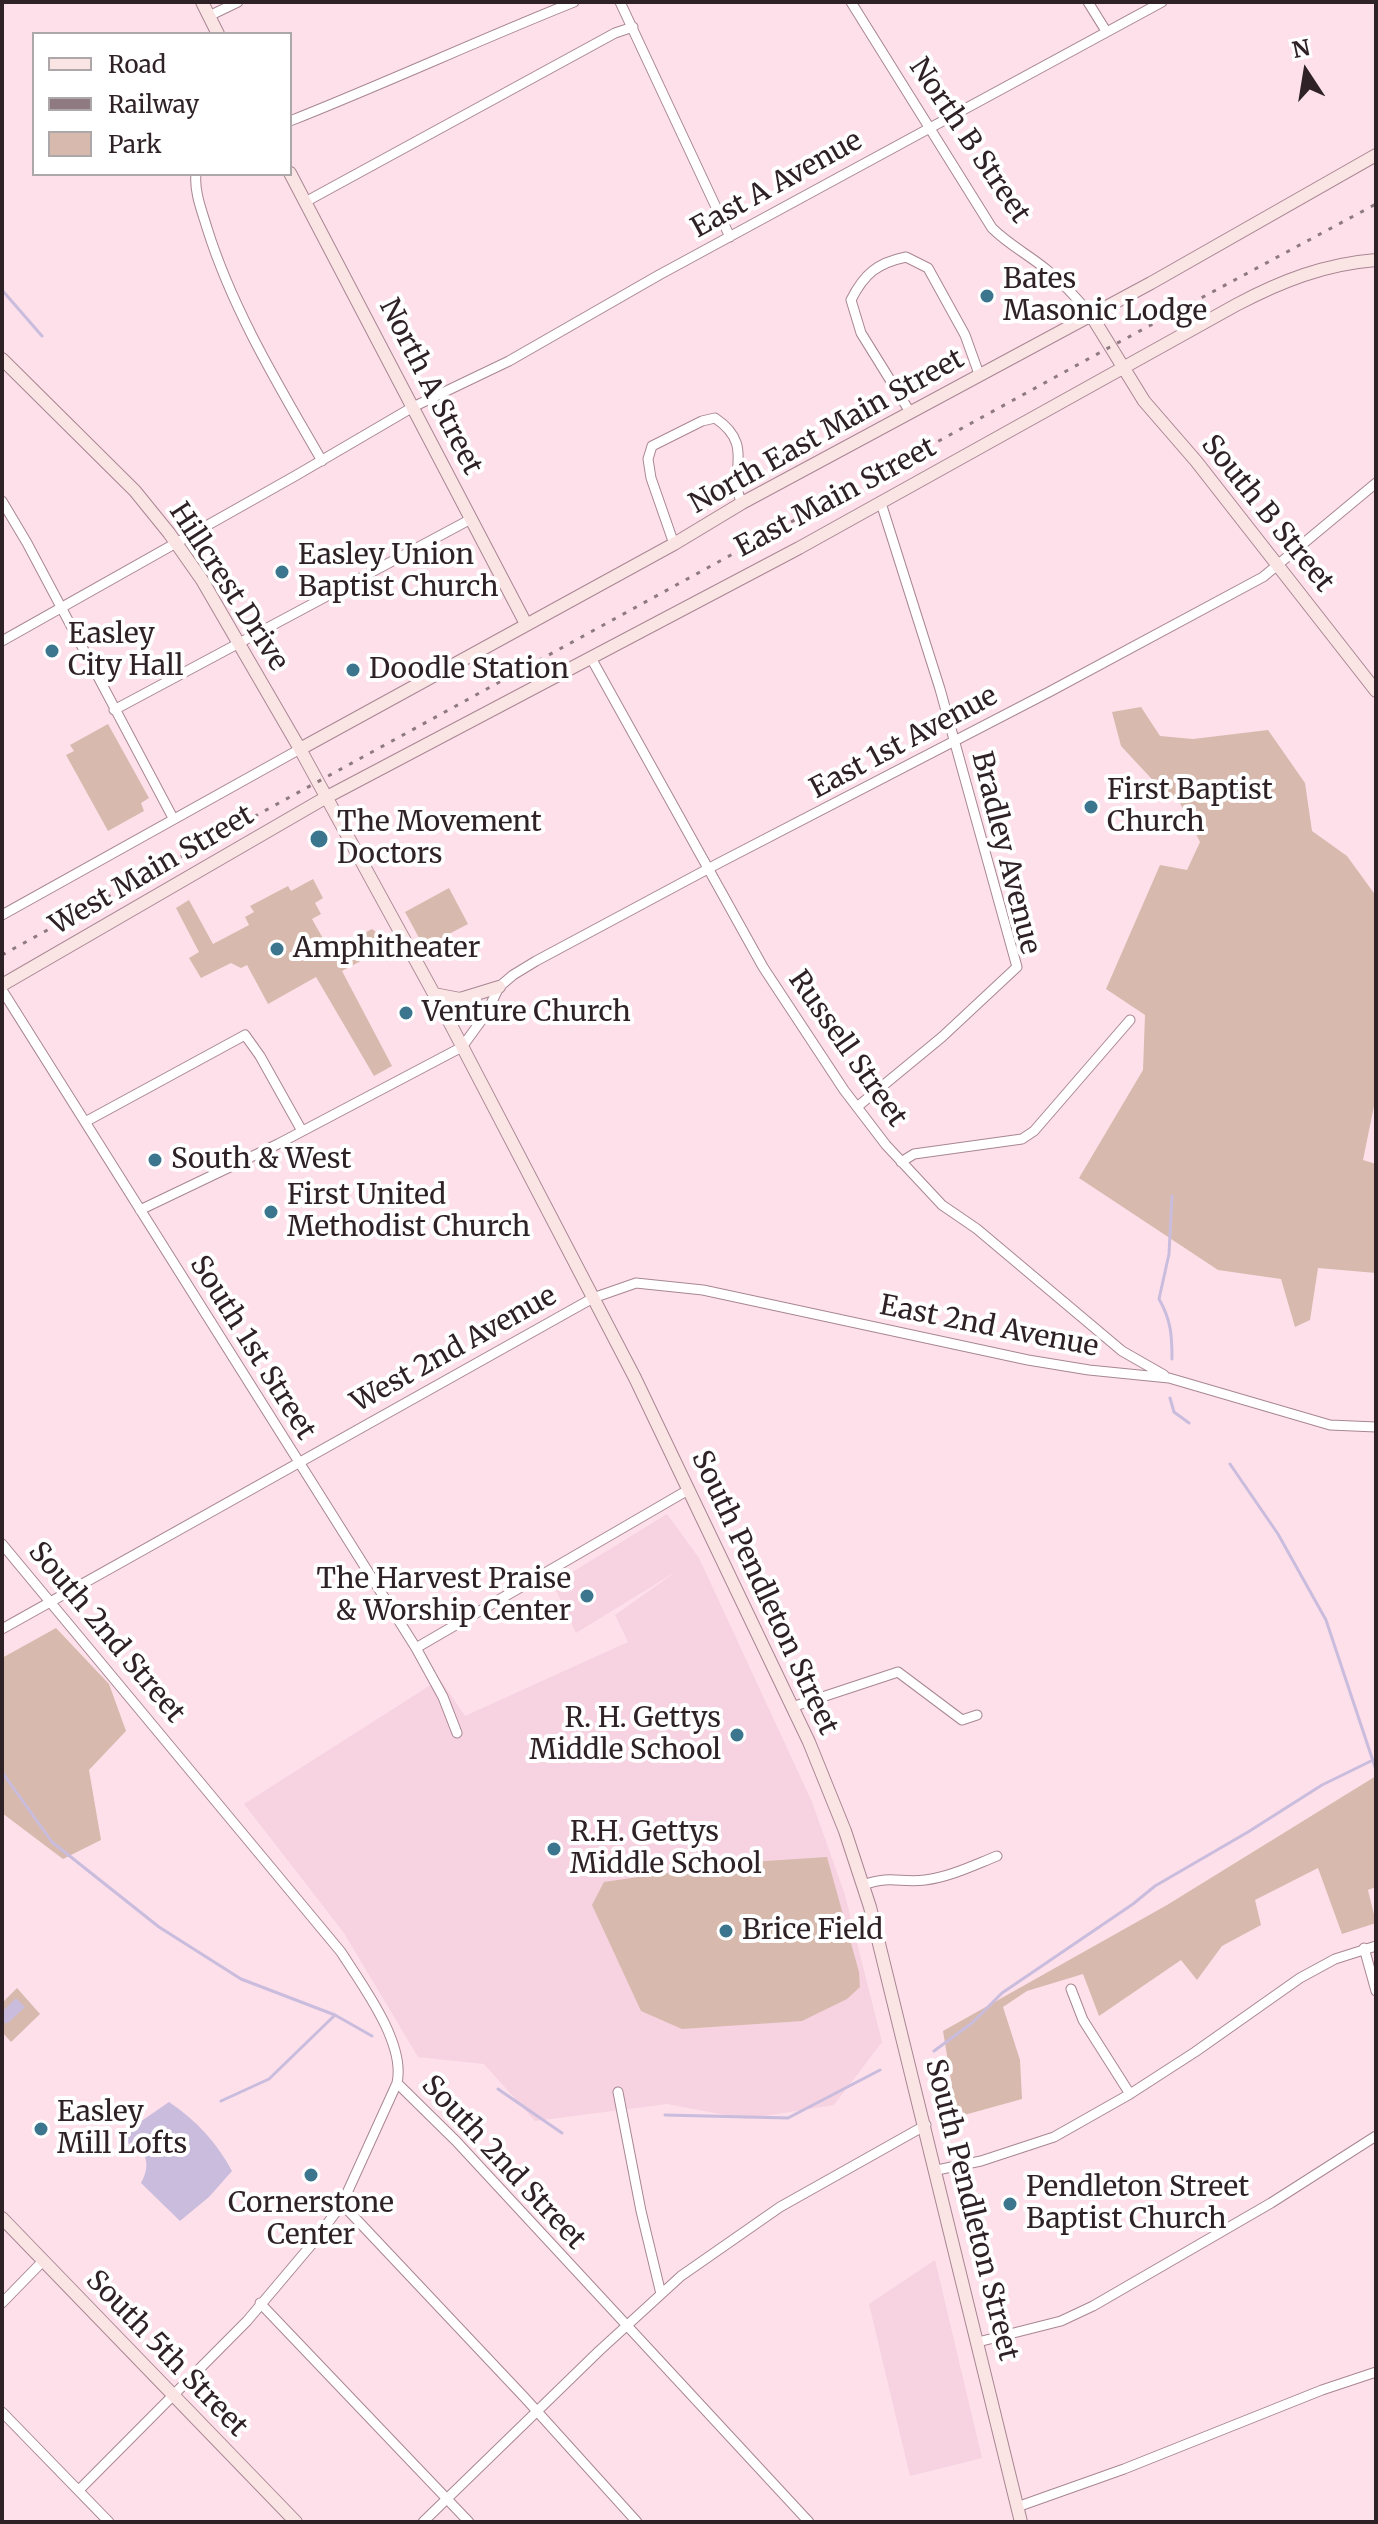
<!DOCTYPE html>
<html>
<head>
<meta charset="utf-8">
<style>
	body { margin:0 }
	#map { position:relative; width:1378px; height:2524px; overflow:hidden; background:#fee0eb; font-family:Merriweather,serif }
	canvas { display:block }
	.frame { position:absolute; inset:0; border:4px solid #2f2227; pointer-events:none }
	.legend { position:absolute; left:32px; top:32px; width:260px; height:144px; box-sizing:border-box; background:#fff; border:2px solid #aca7a9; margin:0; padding:10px 14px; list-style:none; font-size:24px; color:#2f2227 }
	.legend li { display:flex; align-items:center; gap:16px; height:40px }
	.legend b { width:40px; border:2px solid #aca7a9 }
	.north { position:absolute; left:1266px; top:32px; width:80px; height:80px; -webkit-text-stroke:6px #fff; paint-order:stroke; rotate:348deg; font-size:22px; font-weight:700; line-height:32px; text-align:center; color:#2f2227 }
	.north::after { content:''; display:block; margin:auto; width:28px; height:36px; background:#2f2227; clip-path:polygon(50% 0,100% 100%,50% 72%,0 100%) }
</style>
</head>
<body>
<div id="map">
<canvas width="1378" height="2524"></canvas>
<div class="frame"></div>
<ul class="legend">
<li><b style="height:10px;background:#fbe4e4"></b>Road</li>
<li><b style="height:10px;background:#8f7a82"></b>Railway</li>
<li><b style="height:22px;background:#d8b9ad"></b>Park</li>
</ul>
<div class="north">N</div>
</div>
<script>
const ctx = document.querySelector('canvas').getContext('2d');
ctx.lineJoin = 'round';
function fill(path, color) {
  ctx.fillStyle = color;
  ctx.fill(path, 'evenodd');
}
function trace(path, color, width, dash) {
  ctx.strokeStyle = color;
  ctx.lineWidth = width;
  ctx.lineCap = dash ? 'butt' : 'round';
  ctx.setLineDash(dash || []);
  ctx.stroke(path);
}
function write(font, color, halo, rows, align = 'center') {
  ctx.font = font + ' Merriweather,serif';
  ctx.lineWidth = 8;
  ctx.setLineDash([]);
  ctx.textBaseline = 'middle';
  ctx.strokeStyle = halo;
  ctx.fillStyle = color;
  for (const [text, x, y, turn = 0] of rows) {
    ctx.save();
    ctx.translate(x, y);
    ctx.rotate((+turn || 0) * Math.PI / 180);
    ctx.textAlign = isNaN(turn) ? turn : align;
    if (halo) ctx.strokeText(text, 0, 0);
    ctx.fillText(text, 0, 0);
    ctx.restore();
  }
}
fill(new Path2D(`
	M667,1514L699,1558L812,1802L845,1895L882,2042L834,2105L746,2119L667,2104L535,2121L484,2064L418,2057L344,1933L244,1804L440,1679L465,1716L628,1642L615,1615L677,1571L576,1633L553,1584Z
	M935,2260L982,2458L910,2476L869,2304Z`), '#f7d2e0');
fill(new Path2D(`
	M1141,707L1160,736L1193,739L1268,730L1305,783L1312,831L1347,856L1376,896V1096L1363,1160L1376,1164V1273L1318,1268L1310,1320L1295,1327L1281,1279L1218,1270L1079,1178L1143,1070L1145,1015L1106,989L1160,865L1187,870L1200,842L1180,803L1162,790L1121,746L1112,712Z
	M108,724L149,798L141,803L144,811L108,831L66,755L74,751L70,745Z
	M313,879L323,898L315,903L321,914L312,919L330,951L372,929L381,936L387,947L342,971L392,1066L374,1076L316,977L268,1004L247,965L241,968L231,963L201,978L189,958L199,952L176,908L189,900L213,944L249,925L245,917L254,912L250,906L288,886L291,891Z
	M449,888L468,924L424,947L405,912Z
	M56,1628L109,1684L126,1731L89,1770L101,1840L63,1859L2,1813V1658Z
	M1376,1776V1887L1368,1890L1376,1923L1342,1934L1318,1868L1255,1900L1261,1925L1222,1946L1197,1980L1181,1960L1099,2016L1083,1974L1027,1991L1003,2007L1020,2060L1022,2099L957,2117L943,2031L1167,1905Z
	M827,1857L859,1972L860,1987L847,1999L802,2021L682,2029L641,2011L592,1905L604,1882L735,1863Z
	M17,1988L40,2014L11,2042L2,2032V2003Z`), '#d8b9ad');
fill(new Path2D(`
	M16,1998L25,2007L8,2023H4L2,2012Z
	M169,2102C196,2120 217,2143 232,2171L209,2197L180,2221L141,2183C151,2166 148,2147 126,2143L127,2131Z`), '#c9bcdd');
trace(new Path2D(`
	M2,290L42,336
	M1172,1359C1172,1335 1171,1320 1159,1299L1169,1254L1172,1196
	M1170,1398L1174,1412L1189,1423
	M1230,1464L1278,1534L1326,1620L1376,1770
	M2,1772L52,1842L159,1927L241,1979L335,2015L372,2036
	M934,2051L972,2023L1002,1993L1133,1904L1155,1886L1248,1832L1322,1785L1371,1761
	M498,2089L562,2133
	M221,2101L269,2079L335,2015
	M665,2115L788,2118L880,2070`), '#c9bcdd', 3);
const street = new Path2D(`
	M620,2L730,237
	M851,2L992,228C1009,245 1029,255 1047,270C1064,283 1077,299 1091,315
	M1088,2L1106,31
	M209,16L238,2
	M290,121C386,83 479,40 574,2
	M196,174C194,192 202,211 207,228C233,311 279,386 322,461
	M307,201L615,33L633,27
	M910,412L861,333L851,300C864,274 877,263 906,257L928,268L965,335L979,374
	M2,501L27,543L173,818
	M674,544L651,478L648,459L652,446L702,421L715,418C757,446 726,473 742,503
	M2,641L295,476L413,407L509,361L659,275L1162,2
	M591,658L763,967L844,1090L886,1145L942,1205L977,1229L1122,1351L1164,1375
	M114,710L471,519
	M2,915L300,749
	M2,990L416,1648L443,1697L457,1733
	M857,1107L942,1037L1017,967L940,689L881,503
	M85,1122L245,1035L260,1056L302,1131
	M901,1162L914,1154L1022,1139L1034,1131L1130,1020
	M140,1210L278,1144L462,1047L486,1014L499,987L513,975L536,961L717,864L1049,692L1263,577L1376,483
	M2,1544L341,1952C362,1985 406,2043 397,2083L456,2141L809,2522
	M2,1629L593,1298L636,1283L703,1290L1028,1360L1089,1370L1169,1378L1330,1425L1376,1427
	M416,1648L688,1490
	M792,1707L898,1672L962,1720L977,1715
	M863,1885C892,1875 899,1883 925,1880C950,1877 974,1865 997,1856
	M1364,1948L1376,1991
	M1071,1989L1083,2020L1130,2094
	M618,2092L641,2211L661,2294
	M937,2170L981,2161L1054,2137L1130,2094L1195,2052L1300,1978L1335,1959L1376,1946
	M342,2204L525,2398L637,2522
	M2,2303L43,2261
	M260,2303L469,2522
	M978,2342L1061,2321L1093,2306L1271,2203L1376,2136
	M2,2412L109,2522
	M79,2490L247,2321L312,2244L342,2204L397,2083
	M1017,2507L1124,2469L1322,2390L1376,2372
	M423,2522L599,2351L681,2276L780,2207L926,2125`);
const secondary = new Path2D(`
	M202,2L218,34
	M290,173L526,624
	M1091,315L1144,401L1196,461L1376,691
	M2,359L135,491L169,533L202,580L300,749L451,1025L635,1378L809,1742L845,1831L870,1907L1021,2522
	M300,749L674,544L742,503L1151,283L1376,155
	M2,985L325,798L799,548L1236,305C1281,281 1325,264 1376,260
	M434,994L460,999L499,987
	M2,2218L296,2522`);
trace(street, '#a88693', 11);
trace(secondary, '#a88693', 14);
trace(street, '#fff', 9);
trace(secondary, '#fbe4e4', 12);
trace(new Path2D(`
	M2,955L1110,347L1376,204`), '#8f7a82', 3, [4, 8]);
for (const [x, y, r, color] of [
	[987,296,8,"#3b758e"],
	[282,572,8,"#3b758e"],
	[52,651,8,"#3b758e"],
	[353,670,8,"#3b758e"],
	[1091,807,8,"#3b758e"],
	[319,839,10,"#3b758e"],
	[277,949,8,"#3b758e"],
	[406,1013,8,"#3b758e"],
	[155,1160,8,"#3b758e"],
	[271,1212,8,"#3b758e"],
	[587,1596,8,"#3b758e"],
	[737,1735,8,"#3b758e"],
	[554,1849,8,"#3b758e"],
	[726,1931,8,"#3b758e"],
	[41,2129,8,"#3b758e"],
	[311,2175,8,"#3b758e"],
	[1010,2204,8,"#3b758e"]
]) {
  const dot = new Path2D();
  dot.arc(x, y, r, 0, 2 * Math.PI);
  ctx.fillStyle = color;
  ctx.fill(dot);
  trace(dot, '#fff', 3);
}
write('28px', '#2f2227', '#fff', [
	["North B Street",969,141,56],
	["East A Avenue",777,185,-29],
	["North A Street",430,387,63],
	["North East Main Street",827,432,-29],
	["East Main Street",836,498,-28],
	["South B Street",1267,514,51],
	["Hillcrest Drive",228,587,57],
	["East 1st Avenue",904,743,-28],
	["Bradley Avenue",1005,853,76],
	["West Main Street",152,871,-30],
	["Russell Street",847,1049,55],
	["East 2nd Avenue",989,1327,11],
	["South 1st Street",252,1348,58],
	["West 2nd Avenue",454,1350,-29],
	["South Pendleton Street",764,1593,65],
	["South 2nd Street",106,1633,50],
	["South 2nd Street",503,2163,47],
	["South Pendleton Street",971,2210,76],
	["South 5th Street",166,2354,46]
]);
write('28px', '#2f2227', '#fff', [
	["Bates",1003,280],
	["Masonic Lodge",1003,312],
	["Easley Union",298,556],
	["Baptist Church",298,588],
	["Easley",68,635],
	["City Hall",68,667],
	["Doodle Station",369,670],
	["First Baptist",1107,791],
	["Church",1107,823],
	["The Movement",337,823],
	["Doctors",337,855],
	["Amphitheater",293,949],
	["Venture Church",422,1013],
	["South & West",171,1160],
	["First United",287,1196],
	["Methodist Church",287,1228],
	["The Harvest Praise",571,1580,"right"],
	["& Worship Center",571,1612,"right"],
	["R. H. Gettys",721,1719,"right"],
	["Middle School",721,1751,"right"],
	["R.H. Gettys",570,1833],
	["Middle School",570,1865],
	["Brice Field",742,1931],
	["Easley",57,2113],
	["Mill Lofts",57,2145],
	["Pendleton Street",1026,2188],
	["Baptist Church",1026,2220],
	["Cornerstone",311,2204,"center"],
	["Center",311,2236,"center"]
], 'left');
</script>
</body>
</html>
